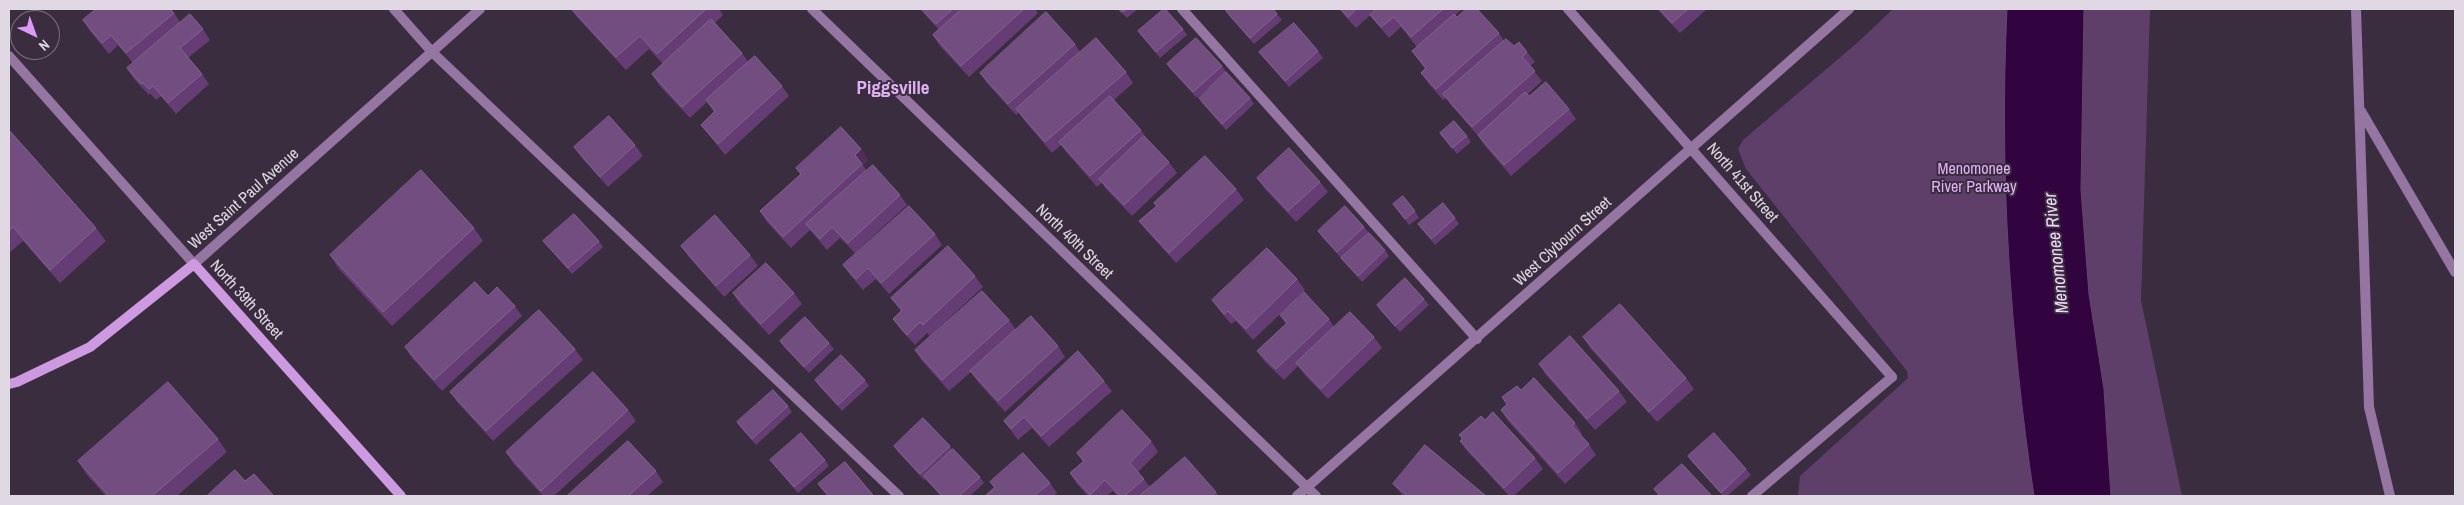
<!DOCTYPE html>
<html>
<head>
<meta charset="utf-8">
<style>
	body { margin:0 }
	#map { position:relative; width:2464px; height:505px; overflow:hidden; background:#3a2d3f; font-family:"Archivo Narrow",sans-serif }
	canvas { display:block }
	.frame { position:absolute; inset:0; border:10px solid #e0d8e3; pointer-events:none }
	.north { position:absolute; left:10px; top:10px; width:50px; height:50px; box-sizing:border-box; background:#3a2d3f; border:1px solid #7c7181; border-radius:50%; rotate:138deg; font-size:14px; font-weight:700; line-height:20px; text-align:center; color:#e0d8e3 }
	.north::after { content:''; display:block; margin:auto; width:18px; height:22px; background:#dc99f5; clip-path:polygon(50% 0,100% 100%,50% 72%,0 100%) }
</style>
</head>
<body>
<div id="map">
<canvas width="2464" height="505"></canvas>
<div class="frame"></div>
<div class="north">N</div>
</div>
<script>
const ctx = document.querySelector('canvas').getContext('2d');
ctx.lineJoin = 'round';
function fill(path, color) {
  ctx.fillStyle = color;
  ctx.fill(path, 'evenodd');
}
function trace(path, color, width, dash) {
  ctx.strokeStyle = color;
  ctx.lineWidth = width;
  ctx.lineCap = dash ? 'butt' : 'round';
  ctx.setLineDash(dash || []);
  ctx.stroke(path);
}
function write(font, color, halo, rows, align = 'center') {
  ctx.font = font + ' "Archivo Narrow",sans-serif';
  ctx.lineWidth = 4;
  ctx.setLineDash([]);
  ctx.textBaseline = 'middle';
  ctx.strokeStyle = halo;
  ctx.fillStyle = color;
  for (const [text, x, y, turn = 0] of rows) {
    ctx.save();
    ctx.translate(x, y);
    ctx.rotate((+turn || 0) * Math.PI / 180);
    ctx.textAlign = isNaN(turn) ? turn : align;
    if (halo) ctx.strokeText(text, 0, 0);
    ctx.fillText(text, 0, 0);
    ctx.restore();
  }
}
fill(new Path2D(`
	M1893,9H2150L2141,300L2182,496H1798L1800,476L1908,378L1907,371L1746,169L1738,149L1743,140L1857,43Z`), '#5e3f6a');
const water = new Path2D(`
	M2007,9H2084L2081,190L2089,294L2104,389L2111,496H2034C2010,335 1999,172 2007,9Z`);
fill(water, '#31043f');
trace(water, '#664470', 1);
trace(new Path2D(`
	M394,9L432,52L899,496
	M1182,9L1477,339
	M2356,9L2369,407L2390,496
	M2361,111L2455,272
	M1752,496L1892,377`), '#9575a1', 10);
trace(new Path2D(`
	M812,9L1316,496
	M1568,9L1892,377
	M9,56L194,264L480,9
	M1297,496L1849,9`), '#9575a1', 10);
trace(new Path2D(`
	M9,384L17,382L90,347L194,264L401,496`), '#cd9ae1', 10);
fill(new Path2D(`
	M571,9H719L723,15L715,23L742,53L748,62L782,86L789,96L725,155L701,125L714,112L707,102L690,118L659,85L652,74L663,64L649,49L626,70L576,16Z
	M920,9H1035L1038,13L969,77L940,46L933,35L939,30Z
	M1118,9H1138L1127,18Z
	M1339,9H1377L1356,28Z
	M1377,9H1463L1455,15L1457,17L1499,33L1504,41L1514,46L1527,52L1535,62L1530,66L1542,81L1528,94L1529,96L1569,109L1576,119L1511,176L1485,146L1478,136L1451,105L1446,98L1443,100L1429,84L1421,73L1425,69L1412,51L1417,47L1401,27L1389,38L1378,25L1370,15Z
	M1657,9H1707L1680,33Z
	M1226,11L1277,14L1282,20L1254,44L1230,17Z
	M174,13L180,22L203,29L210,40L188,58L202,74L209,84L176,114L161,96L156,100L150,93L149,95L134,79L127,68L133,63L118,45L109,54L90,31L83,20Z
	M1183,29L1187,35L1160,58L1138,31Z
	M1075,44L1080,52L1126,72L1133,83L1114,100L1141,130L1147,139L1169,162L1177,173L1132,216L1106,189L1102,183L1097,187L1067,153L1061,145L1052,153L1024,120L1019,112L1016,115L987,83L980,73Z
	M1318,51L1323,58L1289,87L1264,58L1259,52Z
	M1167,64L1222,66L1226,72L1197,98L1171,70Z
	M1199,98H1250L1254,104L1226,130L1203,104Z
	M9,130L96,228L106,241L60,283L23,241L9,253Z
	M1440,133L1467,136L1471,142L1457,154Z
	M635,145L643,156L608,187L582,158L574,147Z
	M861,149L868,160L863,165L866,170L900,195L907,205L855,253L840,238L827,250L810,230L791,248L767,222L760,211L801,175L796,168Z
	M1257,178L1320,182L1328,192L1296,222L1265,189Z
	M1236,189L1244,200L1176,263L1147,231L1139,221L1156,206L1154,203Z
	M1393,204L1415,211L1419,218L1409,225Z
	M1455,218L1459,224L1435,245L1418,224Z
	M1364,227L1369,233L1385,250L1389,256L1362,282L1346,264L1341,258L1365,236L1341,258L1322,237L1318,231Z
	M474,228L483,241L392,326L339,269L330,255Z
	M935,234L942,245L889,294L876,279L863,290L851,276L843,265Z
	M543,241H599L603,247L572,274L548,247Z
	M681,246L750,255L758,266L724,297L689,257Z
	M975,276L983,287L930,336L927,333L915,345L901,330L893,319L901,311L891,298Z
	M1297,279L1305,290L1253,340L1236,321L1231,324L1220,311L1212,300Z
	M733,293H794L802,304L769,335L740,304Z
	M488,296L515,306L522,316L442,391L412,358L405,347Z
	M1424,299L1429,305L1400,332L1381,311L1377,305Z
	M1280,315L1329,319L1334,327L1374,337L1382,348L1328,399L1304,374L1298,366L1284,380L1265,362L1257,351L1286,324Z
	M1009,320L1016,330L1058,346L1065,357L1005,412L978,382L971,372L949,391L922,361L915,350Z
	M1583,337L1686,378L1694,389L1657,422L1590,348Z
	M780,341L829,343L834,349L809,373L784,347Z
	M575,349L583,360L493,441L458,403L450,392Z
	M1539,364L1619,391L1627,402L1595,430L1546,375Z
	M815,380H865L869,386L842,411L819,386Z
	M1104,381L1112,391L1049,447L1032,428L1018,440L1004,421Z
	M1521,390L1575,423L1582,434L1581,435L1589,444L1596,455L1565,484L1508,421L1501,410Z
	M788,406L792,412L756,445L741,428L737,422Z
	M628,410L636,421L554,496H543L513,463L506,452Z
	M1485,420L1535,458L1543,469L1514,496H1509L1467,451L1460,441L1462,439L1459,435Z
	M218,439L227,452L177,496H106L87,475L78,461Z
	M1151,441L1158,452L1138,472L1150,487L1216,492L1219,496H1117L1113,491L1107,496H1088L1077,484L1070,473L1083,462L1077,453Z
	M894,446H950L952,450L980,477L984,483L970,496H941L925,479L924,480L898,452Z
	M1688,456L1746,469L1751,475L1727,496H1723L1692,462Z
	M770,460H825L829,466L798,493Z
	M845,462L874,496H827L818,484Z
	M656,471L663,482L647,496H567Z
	M990,482L1050,483L1057,493L1054,496H985L994,488Z
	M1393,484L1486,496H1403Z`), '#653d74');
fill(new Path2D(`
	M861,149L868,160L863,165L855,155Z`), '#4e2f5a');
const building = new Path2D(`
	M96,9H170L174,13L126,53L111,35L102,43L83,20Z
	M572,9H706L657,54L640,36L616,57Z
	M922,9H953L936,24Z
	M962,9H1024L961,66L933,35Z
	M1119,9H1127L1122,12Z
	M1164,9H1165L1183,29L1156,52L1138,31Z
	M1229,9H1273L1277,14L1250,38L1226,11Z
	M1341,9H1357L1348,17Z
	M1377,9H1443L1411,37L1394,17L1381,27L1370,15Z
	M1466,9H1477L1499,33L1436,89L1421,73L1426,68L1412,51L1454,14L1457,17Z
	M1660,9H1688L1672,23Z
	M1046,12L1075,44L1008,104L980,73Z
	M190,14L203,29L180,48L202,74L168,103L153,86L149,89L143,83L141,84L127,68Z
	M711,19L742,53L682,107L652,74Z
	M1294,23L1318,51L1285,81L1259,52Z
	M1096,38L1126,72L1045,142L1016,109Z
	M1196,38L1222,66L1193,92L1167,64Z
	M1506,39L1514,46L1519,42L1527,52L1522,57L1535,71L1472,127L1443,94Z
	M755,56L782,86L718,144L701,125L715,111L706,100Z
	M1226,72L1250,98L1222,124L1199,98Z
	M1546,82L1569,109L1504,165L1478,135L1525,92L1529,96Z
	M1110,96L1141,130L1090,176L1059,142Z
	M609,116L635,145L600,177L574,147Z
	M1454,121L1467,136L1452,148L1440,133Z
	M841,127L861,149L855,155L862,164L783,237L760,211L801,174L796,168Z
	M9,130L96,228L50,270L13,227L9,231Z
	M1144,136L1169,162L1124,205L1099,179Z
	M1289,148L1320,182L1288,211L1257,178Z
	M1205,156L1236,189L1169,253L1139,221L1157,206L1154,203Z
	M873,165L900,195L848,243L832,227L820,239L806,224Z
	M421,170L474,228L383,312L330,255Z
	M1403,196L1415,211L1405,219L1393,204Z
	M1443,203L1455,218L1431,239L1418,224Z
	M909,206L935,234L881,283L868,268L856,279L843,265Z
	M1345,206L1364,227L1337,252L1318,231Z
	M574,214L599,241L568,268L543,241Z
	M715,215L750,255L716,286L681,246Z
	M1369,233L1385,250L1358,276L1341,258Z
	M948,246L975,276L923,325L920,322L907,335L893,319L902,310L891,298Z
	M1267,248L1297,279L1246,329L1228,311L1224,314L1212,300Z
	M766,263L794,293L761,324L733,293Z
	M1405,278L1424,299L1395,326L1377,305Z
	M475,282L488,296L497,287L515,306L434,380L405,347Z
	M982,291L1009,320L942,380L915,350Z
	M1304,292L1329,319L1276,369L1257,351L1287,323L1280,315Z
	M1620,304L1686,378L1649,412L1583,337Z
	M539,310L575,349L486,431L450,392Z
	M1350,312L1374,337L1321,389L1296,363Z
	M1031,316L1058,346L998,401L970,371Z
	M805,317L829,343L804,367L780,341Z
	M1570,336L1619,391L1587,419L1539,364Z
	M1078,351L1104,381L1041,436L1024,417L1011,429L1004,421Z
	M841,355L865,380L838,405L815,380Z
	M593,372L628,410L541,491L506,452Z
	M1534,378L1575,423L1572,426L1589,444L1558,473L1501,410L1507,404L1502,397L1517,386L1521,390Z
	M168,382L218,439L152,496H109L78,461Z
	M773,390L788,406L752,439L737,422Z
	M1122,410L1151,441L1130,463L1144,479L1124,496H1120L1105,480L1090,495L1070,473L1084,461L1077,453Z
	M1493,412L1535,458L1504,488L1460,441L1463,438L1459,435L1481,416L1485,420Z
	M923,418L950,446L920,474L894,446Z
	M801,433L825,460L794,487L770,460Z
	M1714,433L1746,469L1721,493L1688,456Z
	M628,441L656,471L628,496H567Z
	M1425,445L1486,496H1408L1393,484Z
	M953,449L980,477L959,496H942L924,476Z
	M1023,453L1050,483L1034,496H985L995,487L990,482Z
	M1185,457L1216,492L1211,496H1142L1141,495Z
	M845,462L873,495L872,496H829L818,484Z
	M1682,464L1712,496H1660L1654,489Z
	M235,470L245,481L254,474L273,495L272,496H207Z`);
fill(building, '#724d80');
trace(building, '#846390', 1);
write('16px', '#e3b1f7', '#3a2d3f', [
	["Menomonee",1974,170],
	["River Parkway",1974,188]
]);
write('16px', '#e0d8e3', '#3a2d3f', [
	["North 41st Street",1742,183,49],
	["West Saint Paul Avenue",244,199,-42],
	["North 40th Street",1074,242,44],
	["West Clybourn Street",1563,242,-42],
	["North 39th Street",246,300,48]
]);
write('italic 18px', '#f0d7fa', '#3a2d3f', [
	["Menomonee River",2057,253,-96]
]);
write('bold 19px', '#dfb1f1', '#3a2d3f', [
	["Piggsville",893,89]
]);
</script>
</body>
</html>
